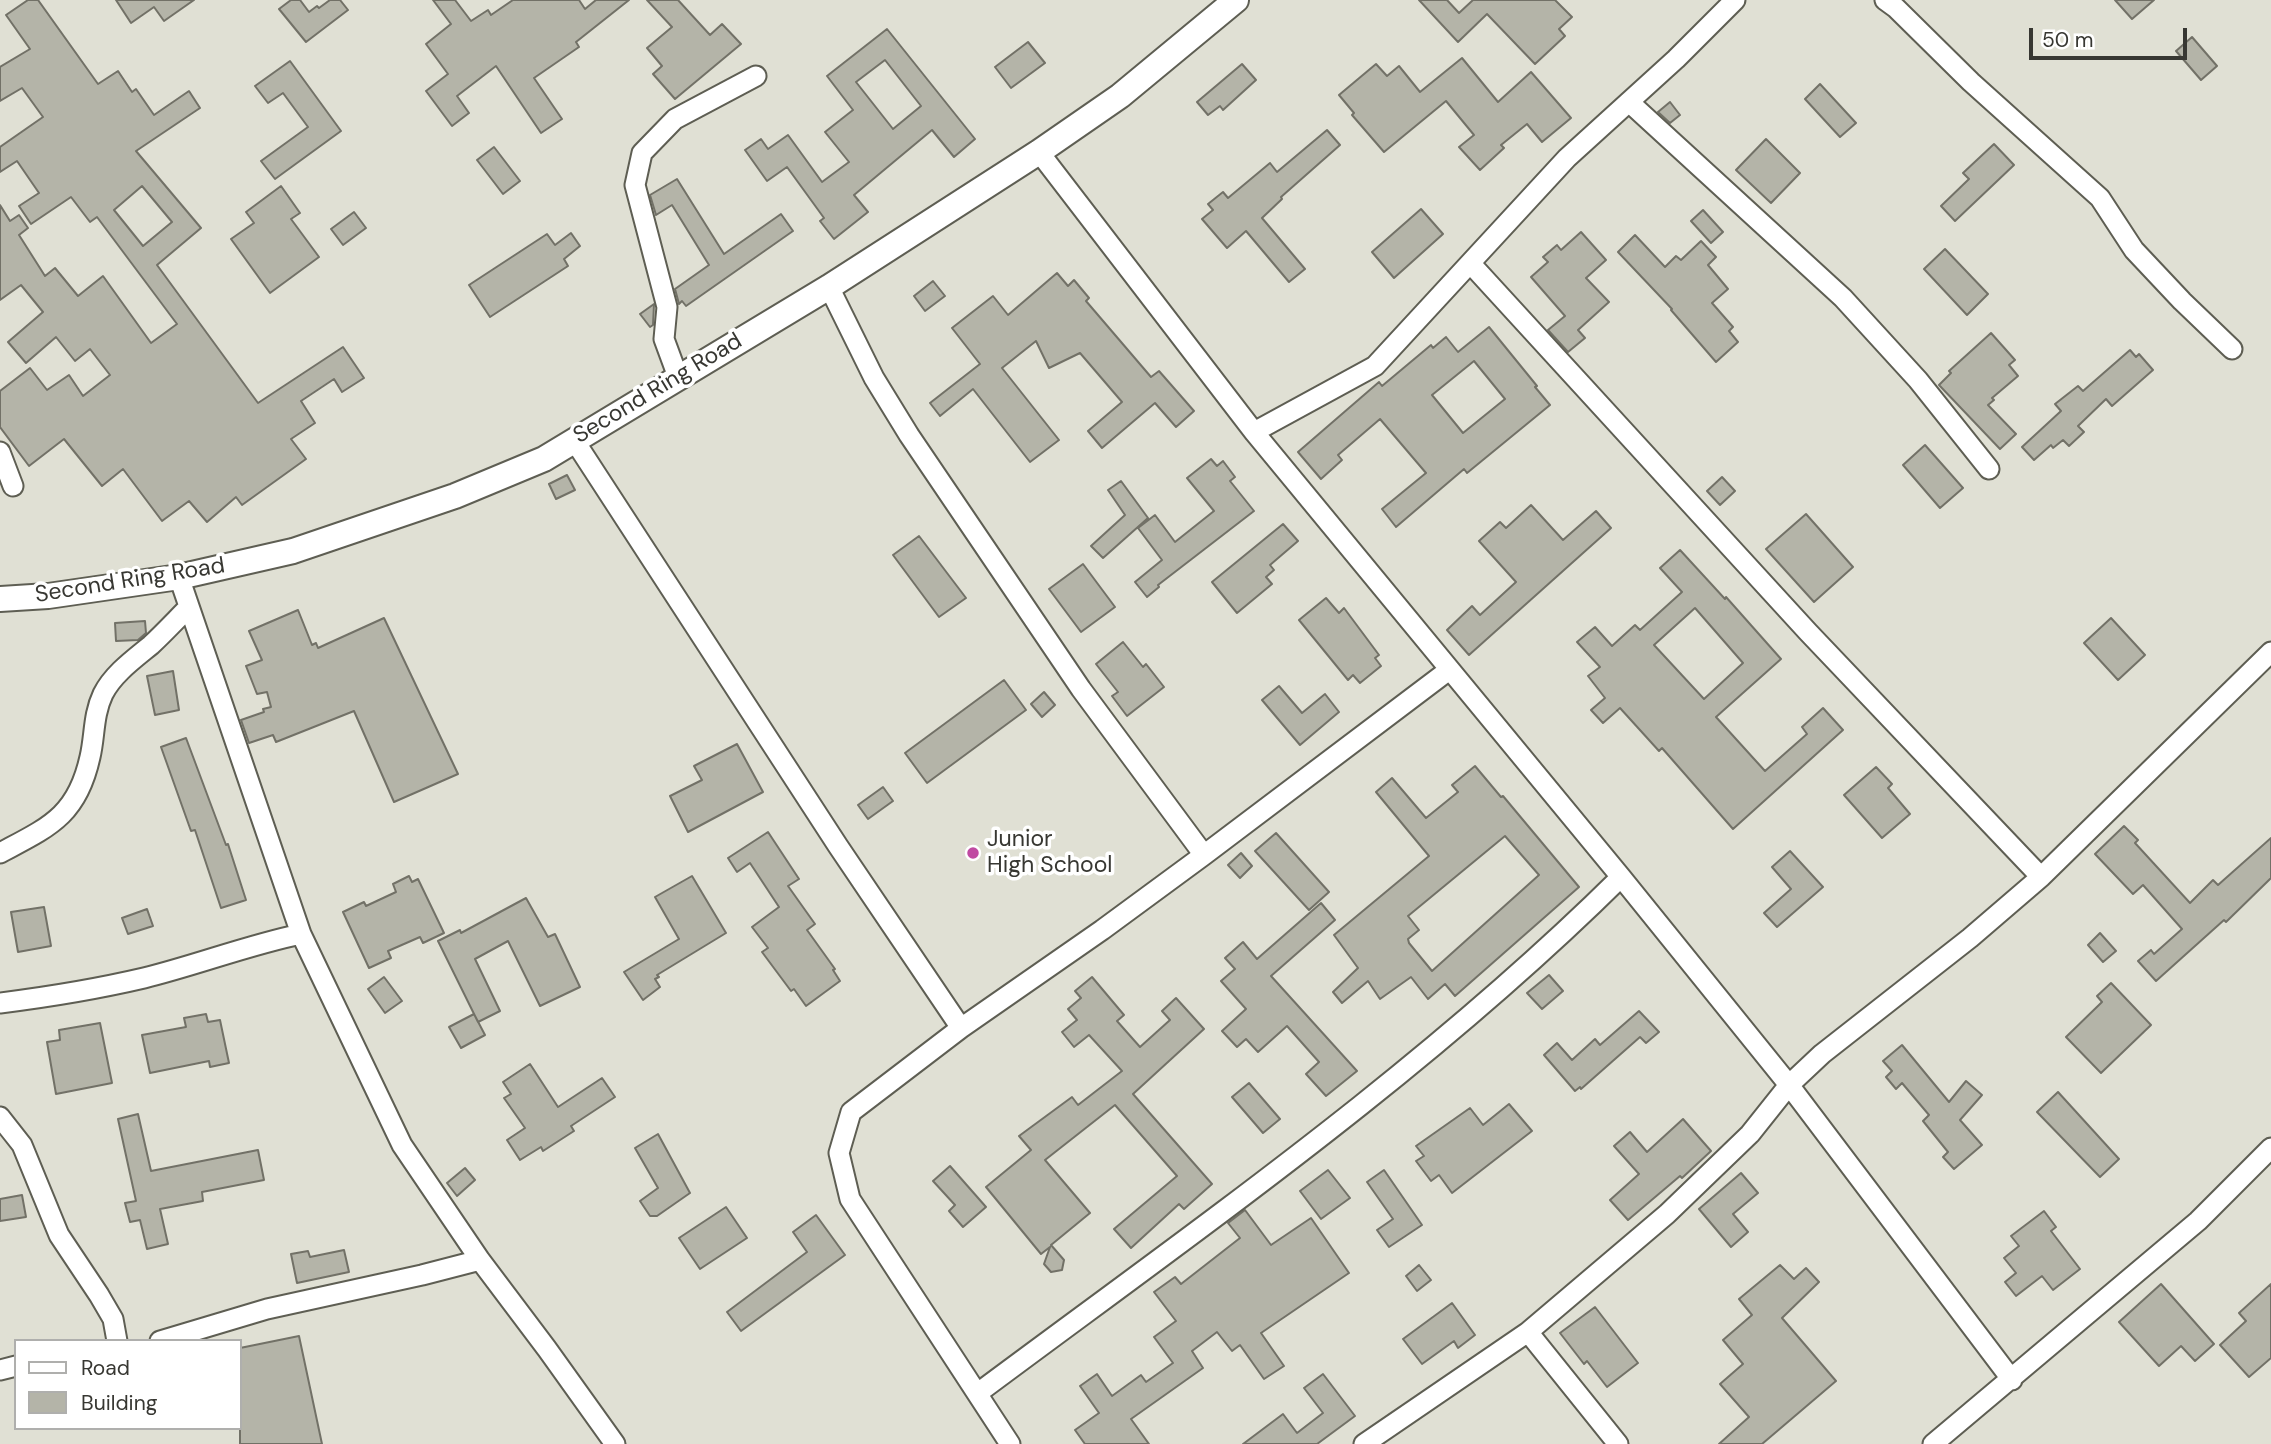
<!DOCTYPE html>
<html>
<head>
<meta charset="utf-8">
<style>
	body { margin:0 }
	#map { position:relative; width:2271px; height:1444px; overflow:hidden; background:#e0e0d4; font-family:"DM Sans",sans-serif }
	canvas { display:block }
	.legend { position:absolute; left:14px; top:1339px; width:228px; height:91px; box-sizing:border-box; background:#fff; border:2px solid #afafad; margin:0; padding:9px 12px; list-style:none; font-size:21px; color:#373732 }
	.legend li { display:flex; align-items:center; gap:14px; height:35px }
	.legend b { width:35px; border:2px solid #afafad }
	.scale { position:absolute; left:2029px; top:28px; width:158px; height:32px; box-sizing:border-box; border:4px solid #373732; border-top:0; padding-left:9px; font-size:21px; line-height:24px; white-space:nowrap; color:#373732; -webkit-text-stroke:5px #fff; paint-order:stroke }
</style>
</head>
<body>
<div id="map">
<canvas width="2271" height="1444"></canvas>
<ul class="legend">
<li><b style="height:9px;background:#fff"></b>Road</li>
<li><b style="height:19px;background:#b4b4a8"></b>Building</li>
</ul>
<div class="scale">50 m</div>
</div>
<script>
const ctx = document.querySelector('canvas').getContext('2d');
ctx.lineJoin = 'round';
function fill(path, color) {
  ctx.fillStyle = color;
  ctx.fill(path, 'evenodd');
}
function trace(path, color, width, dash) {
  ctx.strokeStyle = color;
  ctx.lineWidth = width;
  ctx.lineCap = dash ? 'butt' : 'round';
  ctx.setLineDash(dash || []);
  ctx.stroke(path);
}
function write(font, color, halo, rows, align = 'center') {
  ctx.font = font + ' "DM Sans",sans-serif';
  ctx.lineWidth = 7;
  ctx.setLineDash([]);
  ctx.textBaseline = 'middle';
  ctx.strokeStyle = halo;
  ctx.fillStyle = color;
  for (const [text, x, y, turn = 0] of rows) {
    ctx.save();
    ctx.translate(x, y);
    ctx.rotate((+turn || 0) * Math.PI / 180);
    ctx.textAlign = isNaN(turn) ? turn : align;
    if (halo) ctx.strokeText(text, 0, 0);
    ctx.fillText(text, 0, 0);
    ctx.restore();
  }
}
const building = new Path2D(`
	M28,0H38L98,84L118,71L132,92L136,89L154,115L189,91L200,108L136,151L201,228L157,265L258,403L343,347L364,378L342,392L334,379L301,401L315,423L291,439L306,459L242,505L236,497L207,522L189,501L162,521L123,469L102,486L64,439L29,466L0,427V391L30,368L47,390L69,375L83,396L110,375L90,349L75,361L56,337L26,363L8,342L43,312L21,285L0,300V205L10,221L19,215L28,228L19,235L45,276L55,268L78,296L103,276L151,343L177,324L97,217L90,222L71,197L31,224L19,206L39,193L17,161L0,172V147L43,117L22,88L0,101V67L30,49L6,15ZM142,186L172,222L143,246L114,210Z
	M116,0H194L164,21L154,7L131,23Z
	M291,0H300L309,12L317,6L319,8L330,0H340L348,10L306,42L279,9Z
	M433,0H455L471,21L488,10L491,15L513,0H579L585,9L596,0H629L576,42L579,47L534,78L562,119L541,133L496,66L457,96L469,113L452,126L426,91L448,74L426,44L451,24Z
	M647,0H678L710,35L722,24L741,44L675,99L653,74L662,66L647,48L672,27Z
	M1419,0H1447L1459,13L1473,0H1555L1572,17L1559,29L1565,36L1535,64L1487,14L1458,42Z
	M2115,0H2154L2132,19Z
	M887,29L975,139L954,157L932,130L854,195L868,212L834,239L820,221L824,218L787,167L767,181L745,150L761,139L768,149L788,135L822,182L849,162L825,132L853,110L827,76ZM885,60L921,106L893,129L856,82Z
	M2192,37L2217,66L2201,80L2176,51Z
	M1028,42L1045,63L1011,88L995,67Z
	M1462,58L1498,102L1531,72L1571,118L1542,142L1527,124L1501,145L1504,148L1480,170L1459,147L1474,135L1446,101L1384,152L1352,115L1354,113L1339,95L1376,64L1387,76L1399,66L1420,92Z
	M290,61L341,131L275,179L261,161L308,127L283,93L268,103L255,86Z
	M1242,64L1256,80L1223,110L1220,106L1208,115L1197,102Z
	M1820,84L1856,123L1840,137L1805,99Z
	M1670,102L1680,115L1670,123L1658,112Z
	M1327,130L1340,145L1281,197L1282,199L1262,218L1305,269L1289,282L1246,231L1227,248L1202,219L1213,210L1208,204L1223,192L1228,198L1270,163L1277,172Z
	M1766,139L1800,173L1771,203L1736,170Z
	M1994,144L2014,165L1955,221L1941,206L1969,179L1963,173Z
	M494,147L520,181L503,194L477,160Z
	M677,179L724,254L781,214L793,231L686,306L682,301L679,304L675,289L709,265L672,205L656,215L650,195Z
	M281,186L300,213L291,219L319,257L270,293L231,239L254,223L246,212Z
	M1421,209L1443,234L1394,278L1372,252Z
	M1703,210L1723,232L1711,243L1691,221Z
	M354,212L366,228L343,245L331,229Z
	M1581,232L1606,260L1586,278L1609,302L1578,330L1585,338L1568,352L1548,330L1565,316L1531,277L1548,262L1543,257L1557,245L1561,250Z
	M571,233L580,246L564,259L568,266L490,317L469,285L547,234L555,245Z
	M1635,235L1665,267L1676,256L1681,260L1701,241L1716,257L1708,265L1728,289L1712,303L1733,327L1729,331L1738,342L1716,362L1671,310L1672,309L1618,252Z
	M1945,249L1988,294L1967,315L1924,269Z
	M1057,273L1068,286L1074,280L1089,298L1086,301L1151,377L1159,371L1194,411L1176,427L1155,403L1102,448L1088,431L1122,402L1080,353L1049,368L1036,341L1002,368L1059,440L1030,462L973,389L940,416L930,403L980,364L952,328L993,296L1008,315Z
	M933,281L945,296L925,311L914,296Z
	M654,304L653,325L650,327L640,314Z
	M1489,327L1537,386L1535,387L1550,405L1467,473L1464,469L1396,527L1382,509L1426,473L1380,419L1338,455L1342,460L1321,479L1298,452L1379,382L1382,386L1431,345L1433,348L1446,337L1458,352ZM1474,361L1505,399L1463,433L1432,395Z
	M1991,333L2015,360L2009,365L2018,376L1992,398L1994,400L1988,405L2016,434L2000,449L1939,385L1951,373L1949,371Z
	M2130,350L2136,357L2139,354L2153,370L2112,406L2106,399L2078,426L2084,432L2069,446L2063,440L2053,448L2051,445L2034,460L2022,447L2061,411L2055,404L2078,386L2083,391Z
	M1925,445L1963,488L1940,508L1903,465Z
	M1211,459L1217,466L1223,461L1235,477L1230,481L1254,511L1158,585L1159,587L1147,597L1135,582L1162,560L1138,528L1155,515L1175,542L1214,511L1187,478Z
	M567,475L575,490L556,499L549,484Z
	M1722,477L1735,491L1720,505L1707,491Z
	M1121,481L1148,518L1103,558L1091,546L1125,515L1108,490Z
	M1531,505L1563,540L1596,511L1611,528L1469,655L1447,630L1472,606L1480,615L1516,582L1479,541L1500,522L1506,528Z
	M1806,514L1853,567L1814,602L1766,549Z
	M1283,524L1298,541L1270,565L1274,570L1266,577L1272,584L1237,613L1212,582Z
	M919,536L966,598L939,617L893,555Z
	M1680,550L1725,599L1726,597L1781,659L1716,717L1765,771L1807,734L1802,727L1823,708L1843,730L1733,829L1662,748L1659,751L1620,708L1603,723L1591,710L1605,698L1588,676L1600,667L1577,642L1595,627L1612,646L1635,625L1640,630L1682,592L1660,568ZM1695,608L1743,663L1704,699L1654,645Z
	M1083,564L1115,607L1081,632L1049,589Z
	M1326,598L1339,613L1344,608L1379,655L1375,658L1381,666L1360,683L1353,675L1348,680L1299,620Z
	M298,610L312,645L316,643L318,648L384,618L458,774L394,802L354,711L276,742L273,735L249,743L241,720L264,712L263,709L271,707L267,692L257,694L246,666L262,660L249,631Z
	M2111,618L2145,655L2118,680L2084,643Z
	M145,621L146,633L138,640L116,641L115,623Z
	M1123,642L1143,667L1146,664L1164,687L1127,716L1112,696L1118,692L1096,664Z
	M173,671L179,710L155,715L147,676Z
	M1004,680L1026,710L927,783L905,753Z
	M1279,686L1302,713L1325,694L1339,712L1300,745L1262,700Z
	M1044,692L1055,705L1042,717L1031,704Z
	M186,738L226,845L228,844L246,900L221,908L195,830L191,831L161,747Z
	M737,744L763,792L688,832L670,796L702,780L694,766Z
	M1475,766L1501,797L1503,796L1579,887L1455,996L1445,984L1428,999L1411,977L1380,999L1368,981L1342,1003L1333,992L1358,968L1334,935L1429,856L1376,792L1392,778L1426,818L1458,792L1452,785ZM1505,836L1539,875L1432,971L1409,943L1408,939L1419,930L1408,916Z
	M1876,767L1892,784L1888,788L1910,814L1882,838L1844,795Z
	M883,787L893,801L868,819L858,805Z
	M2124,826L2138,840L2135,843L2190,903L2213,880L2218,885L2271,838V878L2226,922L2224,920L2156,981L2138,961L2151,950L2154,954L2182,929L2143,885L2133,894L2095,854Z
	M768,832L799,879L788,886L815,924L807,930L835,969L833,970L840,981L806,1006L794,989L791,991L762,952L768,948L752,927L779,907L750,863L737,872L728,858Z
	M1276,833L1329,892L1309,910L1255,851Z
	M1790,851L1823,887L1777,927L1764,913L1791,889L1772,867Z
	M1241,853L1252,866L1240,878L1228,865Z
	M409,876L412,882L418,879L444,933L423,943L420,937L388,951L391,958L369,968L343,912L364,902L366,906L396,892L393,884Z
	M692,876L726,933L657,975L659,977L655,979L660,987L643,1000L624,972L679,939L655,897Z
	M526,898L548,937L555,934L580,987L540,1006L508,941L475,959L500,1011L478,1022L438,941L460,930L461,933Z
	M1321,903L1335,920L1271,976L1357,1071L1326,1096L1306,1074L1319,1062L1287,1026L1258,1052L1246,1039L1237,1047L1222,1031L1246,1009L1221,981L1235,969L1225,958L1243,942L1257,959Z
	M44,907L51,946L18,952L11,912Z
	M147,909L153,926L128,934L122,918Z
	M2100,933L2116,951L2103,962L2088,945Z
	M1549,975L1563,991L1542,1009L1527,993Z
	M384,977L402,1001L385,1013L368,989Z
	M1092,977L1124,1015L1117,1021L1140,1047L1170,1020L1162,1011L1176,998L1204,1029L1133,1094L1212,1184L1184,1209L1179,1204L1131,1248L1114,1229L1177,1176L1115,1105L1045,1160L1090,1213L1051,1245L1064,1260L1062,1270L1051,1272L1044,1264L1050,1247L1041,1254L986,1187L1031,1150L1019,1136L1072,1097L1078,1105L1122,1071L1089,1035L1074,1047L1062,1032L1077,1020L1068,1009L1081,998L1075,991Z
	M2111,983L2151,1025L2101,1073L2066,1037L2102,1002L2097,996Z
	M1639,1011L1659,1032L1646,1043L1640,1037L1581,1089L1580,1087L1575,1091L1544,1055L1557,1043L1572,1060L1595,1039L1600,1045Z
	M206,1014L208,1022L220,1020L229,1063L210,1067L209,1061L150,1073L142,1035L186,1027L184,1018Z
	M474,1014L485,1035L461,1048L449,1027Z
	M100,1023L112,1083L56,1094L47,1042L60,1040L59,1030Z
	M1902,1045L1949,1102L1966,1081L1982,1095L1960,1120L1982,1145L1954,1169L1943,1157L1948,1152L1923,1121L1929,1115L1902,1083L1896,1089L1886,1077L1892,1071L1883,1061Z
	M530,1064L558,1107L602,1078L615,1097L571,1126L574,1131L543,1151L541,1147L520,1160L507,1140L525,1128L504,1098L511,1094L503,1082Z
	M1249,1083L1280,1119L1263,1133L1232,1097Z
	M2058,1092L2119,1159L2100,1177L2037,1112Z
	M1509,1104L1532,1131L1452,1193L1439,1175L1431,1181L1416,1161L1424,1156L1416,1146L1470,1108L1483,1125Z
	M138,1114L151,1171L258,1150L264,1180L202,1192L203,1201L160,1209L168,1244L147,1249L140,1220L130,1222L125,1203L136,1201L118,1119Z
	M1683,1119L1711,1151L1682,1178L1680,1176L1628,1220L1610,1200L1639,1174L1614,1146L1630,1132L1647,1152Z
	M658,1134L690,1193L657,1216H650L640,1201L658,1188L635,1148Z
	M950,1166L986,1207L963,1227L949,1211L955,1205L933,1181Z
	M465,1168L475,1180L457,1196L447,1183Z
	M1328,1170L1350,1198L1321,1219L1300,1191Z
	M1384,1170L1422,1225L1389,1247L1377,1230L1393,1219L1367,1182Z
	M1741,1173L1758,1193L1733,1214L1748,1232L1731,1247L1699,1209Z
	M22,1195L26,1217L0,1221V1199Z
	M726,1207L747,1238L700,1269L679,1238Z
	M1245,1210L1271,1245L1311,1218L1349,1273L1261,1333L1284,1366L1264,1379L1240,1345L1232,1351L1217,1332L1192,1351L1203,1368L1131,1419L1149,1444H1085L1075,1430L1099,1413L1080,1386L1097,1374L1112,1396L1141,1375L1146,1382L1173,1363L1154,1337L1176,1321L1154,1292L1175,1277L1181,1284L1240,1238L1228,1223Z
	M2044,1211L2056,1227L2051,1231L2080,1269L2053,1290L2042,1276L2016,1296L2005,1282L2016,1273L2004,1258L2019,1246L2011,1236Z
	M816,1215L845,1255L741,1331L727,1312L807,1252L793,1232Z
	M344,1250L349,1272L297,1283L291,1254L308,1251L310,1257Z
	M1419,1265L1431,1280L1417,1291L1406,1276Z
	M1780,1265L1794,1279L1806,1268L1819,1282L1782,1318L1836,1381L1762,1444H1719L1749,1417L1720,1384L1743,1364L1723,1340L1752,1315L1739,1299Z
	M2161,1284L2214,1344L2195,1361L2181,1346L2159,1366L2119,1322Z
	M2271,1284V1358L2249,1377L2220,1345L2246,1321L2239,1313Z
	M1452,1303L1475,1335L1458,1348L1454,1341L1422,1364L1403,1339Z
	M1595,1307L1638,1363L1607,1387L1587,1361L1584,1364L1560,1333Z
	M299,1336L322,1444H240V1348Z
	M1323,1374L1355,1416L1317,1444H1243L1283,1414L1297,1433L1323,1413L1304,1388Z`);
fill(building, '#b4b4a8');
trace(building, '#727167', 2);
const minor = new Path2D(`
	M1885,0L1896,8L1971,82L2100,198L2134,250L2182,301L2232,349
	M1629,102L1843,298L1918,380L1989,469
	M1039,152L1254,432L1621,877L1789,1085L2012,1380
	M1471,264L1808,632L2041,877
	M829,287L874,378L909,435L1081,689L1204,855
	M678,377L664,339L667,307L635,185L642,153L675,119L756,76
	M1254,432L1375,366L1567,158L1676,59L1735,0
	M574,440L838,846L961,1028
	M0,452L13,486
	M179,577L301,934L402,1145L480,1260L547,1349L615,1444
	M0,853C49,827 77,816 90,757C95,736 93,715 103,694C113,674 134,659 151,645C164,633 176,620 189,607
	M0,1003C48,997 97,989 144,978C197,965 248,945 301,934
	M0,1117L22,1145L59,1235L99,1295L113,1319L117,1341
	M1528,1332L1618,1444
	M160,1341L267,1309L422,1275L480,1260
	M0,1370L16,1366
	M978,1393C1198,1229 1425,1071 1621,877
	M1010,1444L850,1199L839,1153L851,1112L961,1028L1102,930L1204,855L1449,670
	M1364,1444L1528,1332L1667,1214L1750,1134L1789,1085L1822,1054L1970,938L2041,877L2271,652
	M1933,1444L2198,1221L2271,1148`);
const tertiary = new Path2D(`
	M0,599L48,596L179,577L293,551L455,496L544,459L829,287L1039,152L1120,96L1236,0`);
trace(minor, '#5e5e53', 23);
trace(tertiary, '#5e5e53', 28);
trace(minor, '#fff', 19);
trace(tertiary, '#fff', 24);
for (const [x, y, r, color] of [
	[973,853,7,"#c04aa2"]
]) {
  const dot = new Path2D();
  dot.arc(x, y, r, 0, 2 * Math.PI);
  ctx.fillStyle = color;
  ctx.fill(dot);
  trace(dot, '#fff', 2.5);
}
write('23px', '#373732', '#fff', [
	["Second Ring Road",658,389,-31],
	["Second Ring Road",130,581,-9]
]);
write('23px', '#373732', '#fff', [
	["Junior",987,840],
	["High School",987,866]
], 'left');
</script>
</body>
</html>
